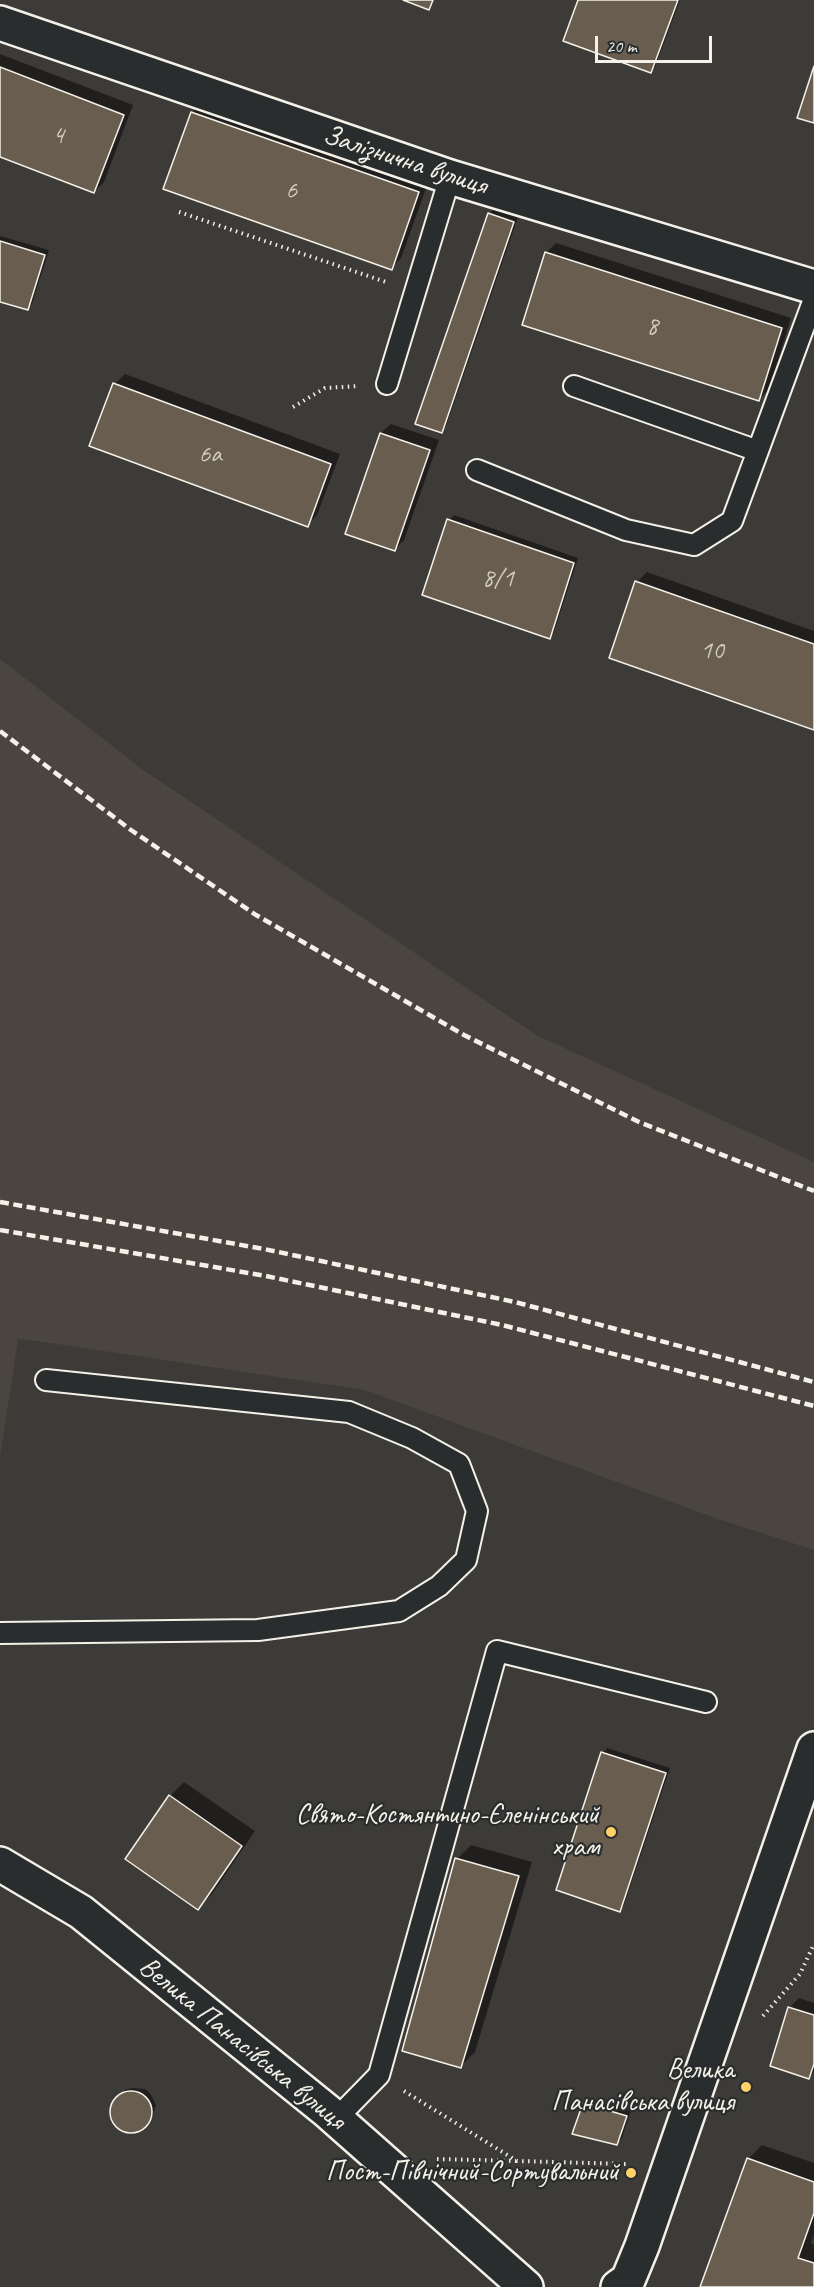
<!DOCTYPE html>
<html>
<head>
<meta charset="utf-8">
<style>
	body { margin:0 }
	#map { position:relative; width:814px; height:2287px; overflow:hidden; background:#3d3b38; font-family:Caveat,sans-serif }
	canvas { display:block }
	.scale { position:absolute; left:595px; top:36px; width:117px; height:27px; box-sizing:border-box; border:3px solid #f4f1e8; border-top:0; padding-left:8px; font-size:18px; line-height:21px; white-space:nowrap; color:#f4f1e8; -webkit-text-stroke:4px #2a2d2e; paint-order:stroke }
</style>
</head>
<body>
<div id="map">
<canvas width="814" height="2287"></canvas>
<div class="scale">20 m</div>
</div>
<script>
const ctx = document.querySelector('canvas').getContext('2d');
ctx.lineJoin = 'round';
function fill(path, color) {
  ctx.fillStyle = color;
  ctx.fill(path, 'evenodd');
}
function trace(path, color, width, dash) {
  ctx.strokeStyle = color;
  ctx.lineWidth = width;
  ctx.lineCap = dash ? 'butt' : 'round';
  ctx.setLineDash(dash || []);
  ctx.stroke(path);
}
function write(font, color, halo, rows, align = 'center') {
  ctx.font = font + ' Caveat,sans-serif';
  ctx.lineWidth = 4.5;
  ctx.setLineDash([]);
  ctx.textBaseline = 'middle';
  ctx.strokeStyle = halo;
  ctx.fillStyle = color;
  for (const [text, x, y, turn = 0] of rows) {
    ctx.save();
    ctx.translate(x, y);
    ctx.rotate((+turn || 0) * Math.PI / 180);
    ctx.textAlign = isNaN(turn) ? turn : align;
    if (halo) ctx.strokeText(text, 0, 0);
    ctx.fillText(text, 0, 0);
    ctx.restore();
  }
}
fill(new Path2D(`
	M0,659L142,769L538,1036L814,1162V1550L718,1519L365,1390L30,1340L18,1339L0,1458Z`), '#4a453f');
fill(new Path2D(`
	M580,0H680L655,67L651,71Z
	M0,54L133,105L104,182L94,192L0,156Z
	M202,103L428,183L401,258L391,268L192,113Z
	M494,209L518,217L446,426L441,431L489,214Z
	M0,236L49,250L32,304L28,309L0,300Z
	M556,243L791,318L769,389L759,399L546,253Z
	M125,374L340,454L317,515L307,525L115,384Z
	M391,424L439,440L404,540L394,550L381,433Z
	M454,515L578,558L554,632L549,637L449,520Z
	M647,572L814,631V728L637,582Z
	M607,1748L670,1768L624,1905L620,1910L603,1753Z
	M184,1782L255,1831L212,1894L198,1908L170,1796Z
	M471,1845L532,1862L475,2052L461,2066L457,1859Z
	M799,1998L814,2003V2072L809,2077L789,2008Z
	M132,2088L145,2089L150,2093L156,2105L152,2118L147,2123L137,2131H125L115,2124L111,2112L115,2101L125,2090Z
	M589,2099L631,2111L622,2138L617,2143L584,2104Z
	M762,2145L814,2163V2235L811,2243L814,2245V2287H701L748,2159Z`), '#0007');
const building = new Path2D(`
	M403,0H433L429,10Z
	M578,0H678L651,73L563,41Z
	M814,66V123L797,118Z
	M0,67L124,115L94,193L0,157Z
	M191,112L419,192L392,270L163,189Z
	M488,213L514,222L442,433L415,424Z
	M0,241L45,255L28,310L0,302Z
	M545,252L782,328L759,401L522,325Z
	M113,383L331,464L308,527L89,446Z
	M380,433L430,450L395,551L345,534Z
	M447,519L574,563L550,639L422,595Z
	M635,581L814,644V730L609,658Z
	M601,1752L666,1773L620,1912L556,1890Z
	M169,1795L242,1846L198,1910L125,1859Z
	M455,1858L519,1876L461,2068L402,2051Z
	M788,2007L814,2015V2064L809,2079L770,2066Z
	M110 2112a21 21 0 1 1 42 0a21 21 0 1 1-42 0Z
	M583,2103L627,2116L617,2145L572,2134Z
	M747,2158L814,2182V2213L798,2258L814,2263V2287H700Z`);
fill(building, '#695d50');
trace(building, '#f4f1e8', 1.5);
const service = new Path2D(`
	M387,384L450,177
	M574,386L758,451
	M477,470L626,530L694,545L732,521L814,299
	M0,1633L258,1630L399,1611L439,1586L466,1560L477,1511L459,1464L412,1438L349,1412L46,1380
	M336,2119L379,2075L497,1651L706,1702`);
const minor = new Path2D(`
	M0,23L450,177L814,287`);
const tertiary = new Path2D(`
	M0,1864L81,1912L327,2111L526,2287
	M618,2287L628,2280L642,2246L814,1749`);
trace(service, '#f4f1e8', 24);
trace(minor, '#f4f1e8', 38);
trace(tertiary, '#f4f1e8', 38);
trace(new Path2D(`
	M179,212L386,282
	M293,407L325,388L359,386
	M763,2016L800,1974L814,1944
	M404,2091L517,2161L626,2164
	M437,2159L516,2161`), '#f4f1e8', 4, [1.5, 4.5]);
trace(service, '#2a2d2e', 20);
trace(minor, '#2a2d2e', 33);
trace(tertiary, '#2a2d2e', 33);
trace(new Path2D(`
	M0,731L131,830L256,915L464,1035L639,1122L814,1191
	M0,1202L264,1249L515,1302L814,1382
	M0,1230L266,1276L502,1325L814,1406`), '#f4f1e8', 4.5, [9, 4.5]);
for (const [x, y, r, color] of [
	[611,1832,6,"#ffd166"],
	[746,2087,6,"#ffd166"],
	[631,2173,6,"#ffd166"]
]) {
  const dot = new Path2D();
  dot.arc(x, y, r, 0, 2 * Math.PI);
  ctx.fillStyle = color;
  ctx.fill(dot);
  trace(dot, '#2a2d2e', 2);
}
write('26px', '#d1ccc2', null, [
	["4",58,136],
	["6",291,191],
	["8",652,327],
	["6а",210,455],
	["8/1",498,579],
	["10",712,651]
]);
write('28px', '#f4f1e8', '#2a2d2e', [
	["Залізнична вулиця",405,161,18],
	["Велика Панасівська вулиця",242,2044,39]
]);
write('28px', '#f4f1e8', '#2a2d2e', [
	["Свято-Костянтино-Єленінський",599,1816],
	["храм",599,1848],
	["Велика",734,2071],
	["Панасівська вулиця",734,2103],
	["Пост-Північний-Сортувальний",619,2173]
], 'right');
</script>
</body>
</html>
